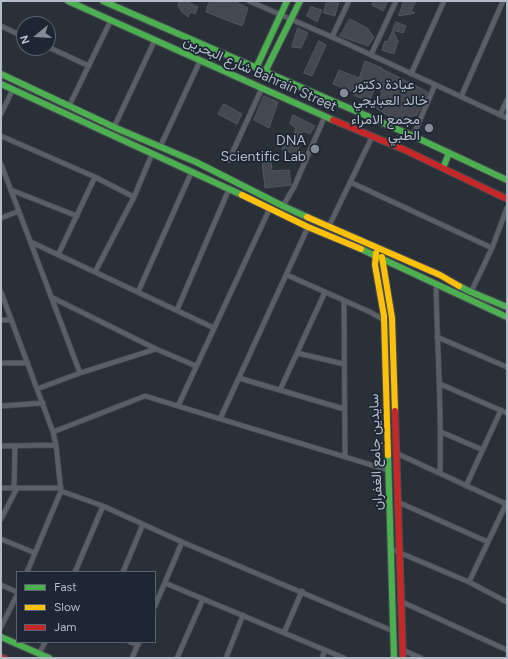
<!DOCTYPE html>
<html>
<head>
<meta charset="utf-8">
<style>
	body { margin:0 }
	#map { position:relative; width:508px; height:659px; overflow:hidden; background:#2a3038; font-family:Figtree,sans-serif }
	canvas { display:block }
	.frame { position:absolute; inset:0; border:2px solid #b4bcc9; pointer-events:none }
	.legend { position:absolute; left:16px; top:571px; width:140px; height:72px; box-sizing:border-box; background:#1d2633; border:1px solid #59626f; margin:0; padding:5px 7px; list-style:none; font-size:12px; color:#b4bcc9 }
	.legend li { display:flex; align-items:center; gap:8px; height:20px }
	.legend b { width:20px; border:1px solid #59626f }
	.north { position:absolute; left:16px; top:16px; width:40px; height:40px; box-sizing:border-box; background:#1d2633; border:1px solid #59626f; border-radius:50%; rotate:252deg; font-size:11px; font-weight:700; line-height:16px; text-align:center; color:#b4bcc9 }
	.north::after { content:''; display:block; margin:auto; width:14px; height:18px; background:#848b96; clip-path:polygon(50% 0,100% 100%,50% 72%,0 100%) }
</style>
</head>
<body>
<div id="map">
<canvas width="508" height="659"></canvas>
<div class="frame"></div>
<ul class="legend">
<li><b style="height:5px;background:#4caf50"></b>Fast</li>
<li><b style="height:5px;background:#ffc107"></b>Slow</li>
<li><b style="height:5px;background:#c62828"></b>Jam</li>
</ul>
<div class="north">N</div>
</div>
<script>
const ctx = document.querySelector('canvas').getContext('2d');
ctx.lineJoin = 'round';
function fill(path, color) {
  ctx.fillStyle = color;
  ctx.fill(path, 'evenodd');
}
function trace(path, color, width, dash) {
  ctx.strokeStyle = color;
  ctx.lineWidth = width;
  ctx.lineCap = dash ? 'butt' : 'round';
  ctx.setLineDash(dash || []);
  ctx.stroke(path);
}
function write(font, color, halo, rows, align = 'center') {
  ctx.font = font + ' Figtree,Vazirmatn,sans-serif';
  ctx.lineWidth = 3.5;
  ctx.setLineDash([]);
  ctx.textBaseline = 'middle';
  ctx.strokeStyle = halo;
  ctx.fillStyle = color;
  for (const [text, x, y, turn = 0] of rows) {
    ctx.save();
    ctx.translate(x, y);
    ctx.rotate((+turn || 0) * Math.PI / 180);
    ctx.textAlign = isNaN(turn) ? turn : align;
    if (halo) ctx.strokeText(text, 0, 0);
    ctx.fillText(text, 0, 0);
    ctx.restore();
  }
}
const building = new Path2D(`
	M180,1H186L198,7L195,14L191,12L188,17L181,11L178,5Z
	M210,1H234L248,8L242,26L206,12Z
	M327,1H339L335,16L324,13Z
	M374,1H388L383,11L372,5Z
	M404,1H416L411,11L415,13L399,16Z
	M311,7L322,10L317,22L307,16Z
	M350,19L367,28L374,37L368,46L340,36Z
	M396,22L406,26L403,33L393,30Z
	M298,28L308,33L301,48L292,47Z
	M393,31L398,41L394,54L382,50L385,41L387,42Z
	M319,41L326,45L312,76L304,73Z
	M365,61L382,68V69L428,92L417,115L395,120L376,108L382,93L376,85L369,102L352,94L353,92L333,84L339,70L359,78Z
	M264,96L278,102L269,128L254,120Z
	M224,104L242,114L237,124L218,114Z
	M293,115L315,126L310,134L303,131L298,149L303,152L296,155L282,149L285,143L290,145L296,128L290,124Z
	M271,161L272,171L289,170L291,185L265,188L262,162Z`);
fill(building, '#444950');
trace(building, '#52575f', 1);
const street = new Path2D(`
	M249,1L341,41L507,118
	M1,26L24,37
	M332,37L349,1
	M48,47L89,66
	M371,55L396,1
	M411,74L444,1
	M461,97L503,1
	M69,106L111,20
	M1,114L13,89
	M500,115L507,100
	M114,127L155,40
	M1,136L95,177L134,197
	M413,136L435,85
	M160,147L200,61
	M229,160L262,88
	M1,164L80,373
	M350,182L492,248
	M11,190L77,216
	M283,206L294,187L325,116
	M1,218L19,211
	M329,226L372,137
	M31,242L214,328
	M58,255L95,177
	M95,272L134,197L152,154
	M287,275L370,312L384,320
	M436,284C437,347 442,410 440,473
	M1,292L53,432L56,445L61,491L27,572
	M138,292L192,171
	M471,292L492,248L507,208
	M51,297L156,349L196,366
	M344,301L345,457
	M177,310L229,189
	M1,320H11
	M437,337L507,367
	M297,353L344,364
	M1,363H28
	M239,378L344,409
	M440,384L507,413
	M37,389L80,373L156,349
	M280,390L325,292
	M1,406L43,403
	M178,406L270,208
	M220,419L308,227
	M53,432L145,396L388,470
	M441,432L483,450
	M1,446L56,445
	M396,453L506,504
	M466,486L501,410
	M1,488H61
	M14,488L15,446
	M61,491L103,506L182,542L393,631
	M398,502L488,542
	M1,519L17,488
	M1,539L35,553
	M391,549L469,582L507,602
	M75,572L103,506
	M123,572L143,524
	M469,582L507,502
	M165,583L344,658
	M1,585L17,592
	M400,601L507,650
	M155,606L182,542
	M1,627L17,595
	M284,633L302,591
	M130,642L138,645
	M403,650L421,658
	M39,654L45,642
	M132,658L139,642
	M177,658L203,599
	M226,658L243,615
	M322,658L325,650`);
const fast = new Path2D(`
	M68,1L333,120
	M103,1L413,136L507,180
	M256,68L287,1
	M265,72L300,1
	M1,74L116,128L196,162L283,206L307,217
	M1,84L242,195
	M443,168L449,153
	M361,249L507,317
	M459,286L471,292L507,307
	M388,455L394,658
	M1,637L49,658`);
const slow = new Path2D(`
	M242,195L308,227L361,249
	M307,217L440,275L459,286
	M376,253L375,265L384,316L388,455
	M382,257L392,318L395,411`);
const jam = new Path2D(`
	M333,120L405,150L507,199
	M395,411L403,658
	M1,657L4,658`);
trace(street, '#484c53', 6);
trace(fast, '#484c53', 8);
trace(slow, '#484c53', 8);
trace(jam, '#484c53', 8);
trace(street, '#5a5e66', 4.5);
trace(fast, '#4caf50', 6);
trace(slow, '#ffc107', 6);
trace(jam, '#c62828', 6);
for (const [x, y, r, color] of [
	[344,93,5,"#848b96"],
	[429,128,5,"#848b96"],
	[315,149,5,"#848b96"]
]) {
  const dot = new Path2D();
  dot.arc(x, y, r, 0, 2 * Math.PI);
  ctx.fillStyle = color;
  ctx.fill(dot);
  trace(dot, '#1d2633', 1.5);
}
write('14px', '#b4bcc9', '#1d2633', [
	["شارع البحرين Bahrain Street",260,74,24],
	["سايدين جامع الغفران",376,452,-92]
]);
write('14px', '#b4bcc9', '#1d2633', [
	["عيادة دكتور",353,85,"left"],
	["خالد العبايجي",353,101,"left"],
	["مجمع الامراء",420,120],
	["الطبي",420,136],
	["DNA",306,141],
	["Scientific Lab",306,157]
], 'right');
</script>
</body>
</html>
